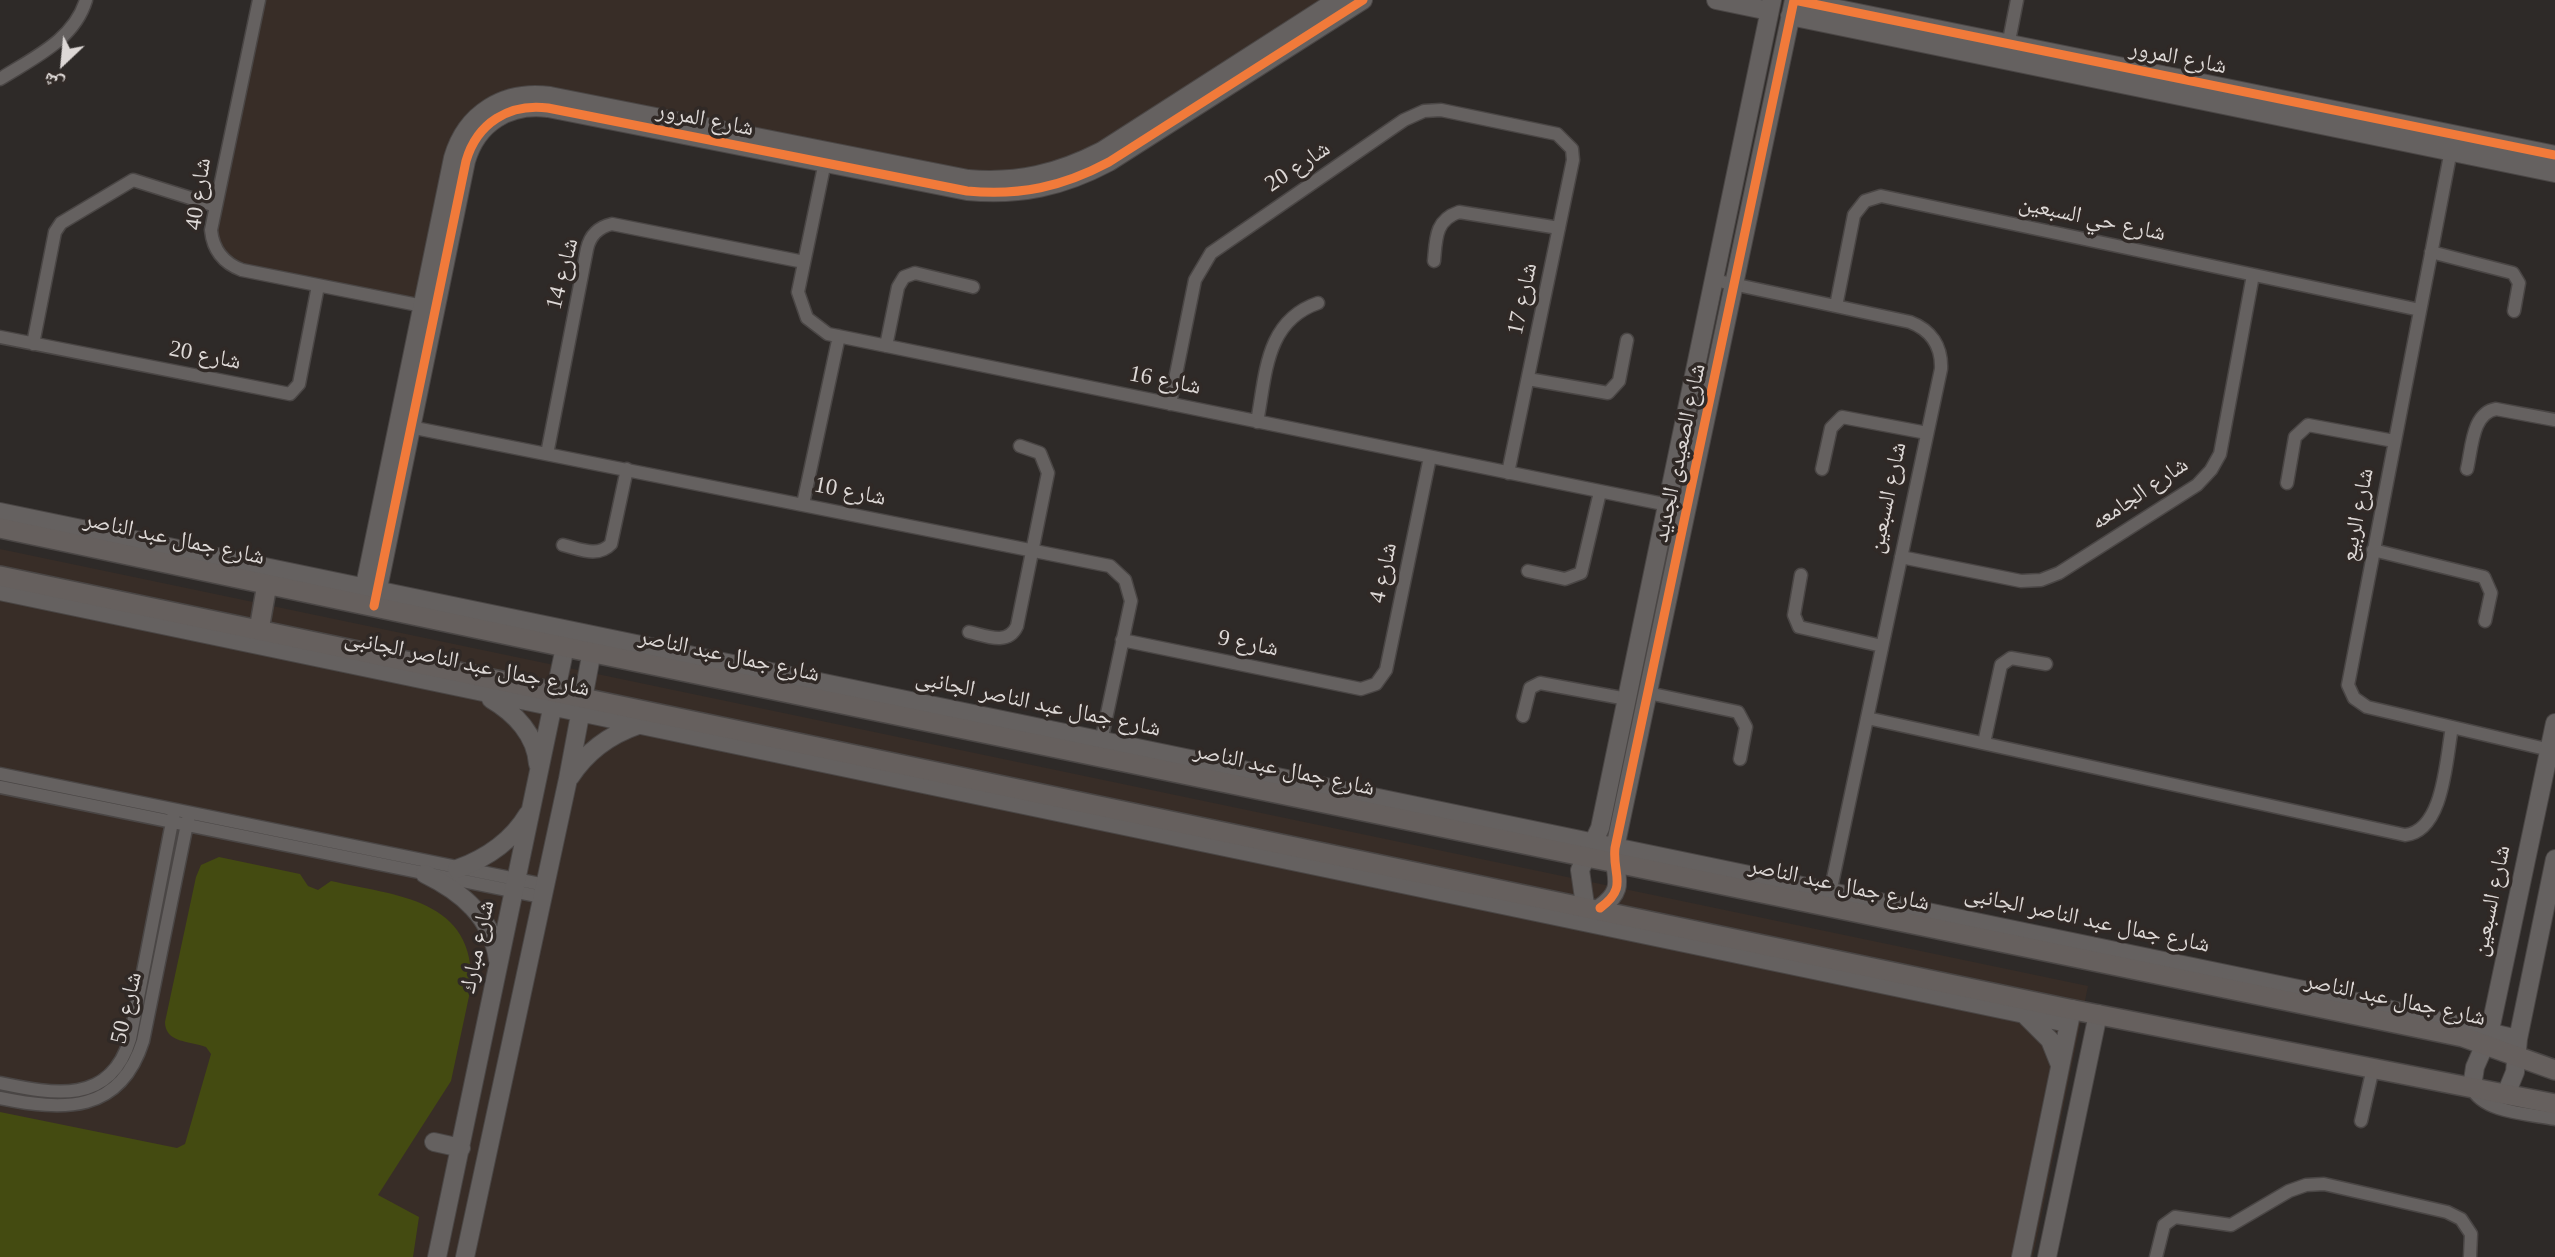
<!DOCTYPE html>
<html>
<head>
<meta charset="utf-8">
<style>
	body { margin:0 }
	#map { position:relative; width:2555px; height:1257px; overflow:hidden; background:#2e2a28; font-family:"Times New Roman","Noto Naskh Arabic",serif }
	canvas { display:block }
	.north { position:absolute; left:28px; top:28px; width:70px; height:70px; -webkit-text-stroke:5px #302926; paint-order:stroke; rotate:206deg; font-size:19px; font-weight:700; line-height:28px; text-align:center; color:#ddd8d6 }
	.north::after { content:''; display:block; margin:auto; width:24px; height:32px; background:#ddd8d6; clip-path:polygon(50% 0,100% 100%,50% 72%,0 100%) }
</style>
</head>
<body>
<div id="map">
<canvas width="2555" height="1257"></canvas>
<div class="north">ش</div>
</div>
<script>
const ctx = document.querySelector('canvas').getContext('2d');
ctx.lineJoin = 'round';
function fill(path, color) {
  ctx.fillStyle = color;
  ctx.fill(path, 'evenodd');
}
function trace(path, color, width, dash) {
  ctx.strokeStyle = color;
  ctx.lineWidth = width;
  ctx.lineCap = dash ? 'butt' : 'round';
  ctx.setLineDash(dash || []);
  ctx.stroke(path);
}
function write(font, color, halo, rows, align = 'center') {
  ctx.font = font + ' "Times New Roman","Noto Naskh Arabic",serif';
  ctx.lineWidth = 7;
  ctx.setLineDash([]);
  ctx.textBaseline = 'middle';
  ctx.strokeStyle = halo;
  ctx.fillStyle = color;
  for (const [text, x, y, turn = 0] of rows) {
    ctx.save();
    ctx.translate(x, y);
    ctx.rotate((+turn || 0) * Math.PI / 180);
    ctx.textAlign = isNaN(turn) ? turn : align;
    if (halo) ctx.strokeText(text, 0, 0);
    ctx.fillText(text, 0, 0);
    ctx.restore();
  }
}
fill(new Path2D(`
	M264,0H1348L1043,183L534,101L488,114L431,303L242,265L226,256L217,235L216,222Z
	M0,549L2088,986L2033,1257H0Z`), '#382d27');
fill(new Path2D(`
	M219,857L300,874L308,886L318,890L331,881C396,896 476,898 471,987L451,1081L378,1195L419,1217L413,1257H0V1112L177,1148L185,1144L211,1054L206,1047C190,1041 165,1043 165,1022L196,877L201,865Z`), '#444b11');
const street = new Path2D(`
	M259,0L211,230C213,250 223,263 242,270L428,307
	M2007,51L2017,0
	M0,79C33,58 74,40 86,0
	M2452,145L2348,685L2354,698L2367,707L2554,751
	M826,157L798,292L807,318L828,334L1688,509
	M2431,252L2513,273L2519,283L2514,311
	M1434,261C1436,239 1435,220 1459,212L1559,228
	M1714,280L1910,322C1931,330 1942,346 1941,369L1830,893
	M1836,306L1854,215L1865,201L1881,196L2420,310
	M0,337L290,394L299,384L318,286
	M33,344L55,232L61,223L133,180L216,206
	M886,346L898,287L904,277L915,273L973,287
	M1528,379L1608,393L1619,381L1627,340
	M1170,404L1195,280L1211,253L1404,120L1424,111L1441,110L1557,134L1572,149L1573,160L1508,473
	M1257,422C1266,375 1265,321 1318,303
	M405,426L1110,566L1125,580L1131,601L1101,742
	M547,454L587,249C590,235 599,227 612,224L804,262
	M1822,469L1831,428L1842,417L1927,433
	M2467,469C2472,448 2472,413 2496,409L2555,420
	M2287,483L2295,437L2308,425L2394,441
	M803,504L839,336
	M563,545C580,549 598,558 611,544L627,469
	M2373,550L2484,577L2491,593L2485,621
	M1901,557L2021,581L2041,580L2059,573L2197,485L2211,470L2220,454L2253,275
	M1528,571L1565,579L1581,573L1600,492
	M1801,575L1794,615L1799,627L1882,646
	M969,632C986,636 1008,646 1017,626L1048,473L1040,453L1020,446
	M1122,640L1361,689L1376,684L1386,670L1430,457
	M1648,693L1738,712L1746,727L1740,759
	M1523,716L1530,688L1540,683L1627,699
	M1867,718L2405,835C2444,831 2446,759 2452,727
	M1984,743L2001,665L2011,658L2046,664
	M0,774L545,885
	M0,787L542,897
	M0,1083C53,1094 110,1106 130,1039L173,817
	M2472,1088C2483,1113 2531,1114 2555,1119
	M0,1098C63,1111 120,1114 143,1041L188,819
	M2361,1121L2373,1068
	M2156,1257L2164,1225L2175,1217L2231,1225L2289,1191L2306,1185L2324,1184L2447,1212L2461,1219L2471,1234L2470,1257`);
const secondary = new Path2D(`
	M1716,0L1769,11
	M1790,16L2555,173
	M0,512L2318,993L2518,1039
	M0,591L2058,1021L2066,1018L2069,1009
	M362,600L453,158C466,113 504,90 550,96L968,179C1018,183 1057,174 1102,151L1337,0
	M375,603L466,161C477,123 509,103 548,108L967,191C1020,196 1062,187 1109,162L1363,0
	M491,699C515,713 536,735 538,764
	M570,777C587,751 609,735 638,725
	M457,869C487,858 512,841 528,814
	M425,874C462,892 492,917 498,960
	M1585,905L1580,870L1600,828L1772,0
	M1600,908C1629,887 1612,875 1615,848L1794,0L2555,155
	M2025,1015L2050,1040L2060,1065
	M2472,1087L2475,1067L2489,1035L2555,723
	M2506,1094L2515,1072L2518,1039L2555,859
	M434,1142L461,1148
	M437,1257L565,647
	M465,1257L568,779L594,640
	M2021,1257L2072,1009
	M2047,1257L2098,1014`);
const primary = new Path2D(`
	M0,528L565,647L2463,1037L2555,1070
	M0,576L2069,1009L2555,1104
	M259,630L267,584`);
trace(street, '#4a4645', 15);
trace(secondary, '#4a4645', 20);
trace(primary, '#4a4645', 22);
trace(street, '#656160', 12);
trace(secondary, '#656160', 18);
trace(primary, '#66605e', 19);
trace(new Path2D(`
	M374,606L466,161C477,123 509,103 548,108L967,191C1020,196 1062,187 1109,162L1363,0
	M1600,908C1629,887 1612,875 1615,848L1794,0L2555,155`), '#f17a3a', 9);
write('23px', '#ddd8d6', '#302926', [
	["شارع المرور",2178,58,11],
	["شارع المرور",705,120,11],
	["شارع 20",1298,167,-34],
	["شارع 40",199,194,-82],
	["شارع حي السبعين",2092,219,12],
	["شارع 14",563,274,-76],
	["شارع 17",1523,299,-78],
	["شارع 20",205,356,11],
	["شارع 16",1165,381,11],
	["شارع الصعيدى الجديد",1680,453,-78],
	["شارع 10",850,492,11],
	["شارع الجامعه",2140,494,-34],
	["شارع السبعين",1888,498,-78],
	["شارع الربيع",2358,515,-79],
	["شارع جمال عبد الناصر",174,539,12],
	["شارع 4",1384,573,-78],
	["شارع 9",1248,644,11],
	["شارع جمال عبد الناصر",729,656,12],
	["شارع جمال عبد الناصر الجانبى",467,664,12],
	["شارع جمال عبد الناصر الجانبى",1038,704,12],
	["شارع جمال عبد الناصر",1284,770,12],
	["شارع جمال عبد الناصر",1839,885,12],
	["شارع السبعين",2492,901,-78],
	["شارع جمال عبد الناصر الجانبى",2087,920,12],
	["شارع مبارك",478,947,-78],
	["شارع جمال عبد الناصر",2395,1000,12],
	["شارع 50",127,1008,-77]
]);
</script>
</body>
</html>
